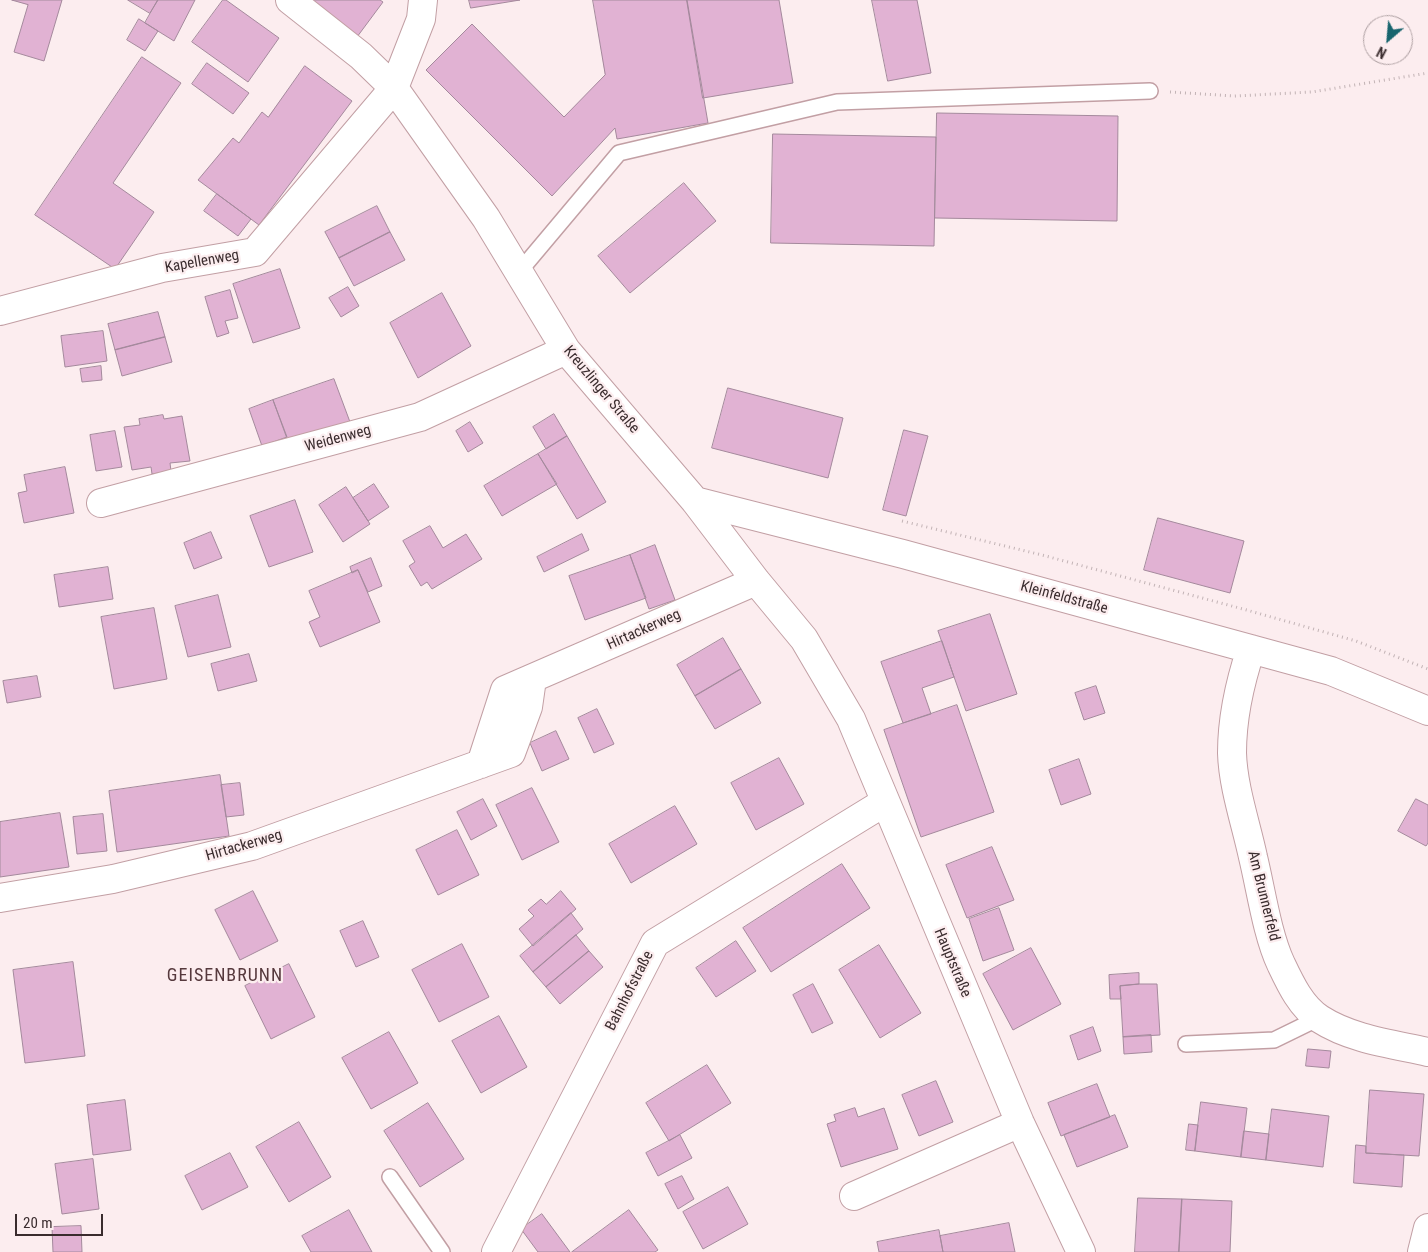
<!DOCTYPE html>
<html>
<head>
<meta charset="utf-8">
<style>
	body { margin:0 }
	#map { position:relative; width:1428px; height:1252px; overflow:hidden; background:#fcedef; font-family:"Roboto Condensed",sans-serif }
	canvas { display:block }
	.north { position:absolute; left:1363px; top:15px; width:50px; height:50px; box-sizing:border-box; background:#fcedef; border:1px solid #aea0a2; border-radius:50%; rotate:207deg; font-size:14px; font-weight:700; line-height:20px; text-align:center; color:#3a2c2e }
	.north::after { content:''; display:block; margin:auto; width:18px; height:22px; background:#18656e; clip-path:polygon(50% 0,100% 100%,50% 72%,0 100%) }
	.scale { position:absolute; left:15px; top:1214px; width:88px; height:22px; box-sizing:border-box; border:2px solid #3a2c2e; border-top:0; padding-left:6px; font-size:15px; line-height:18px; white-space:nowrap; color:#3a2c2e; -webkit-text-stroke:4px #fcedef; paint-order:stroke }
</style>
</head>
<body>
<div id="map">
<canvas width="1428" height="1252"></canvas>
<div class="north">N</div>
<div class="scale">20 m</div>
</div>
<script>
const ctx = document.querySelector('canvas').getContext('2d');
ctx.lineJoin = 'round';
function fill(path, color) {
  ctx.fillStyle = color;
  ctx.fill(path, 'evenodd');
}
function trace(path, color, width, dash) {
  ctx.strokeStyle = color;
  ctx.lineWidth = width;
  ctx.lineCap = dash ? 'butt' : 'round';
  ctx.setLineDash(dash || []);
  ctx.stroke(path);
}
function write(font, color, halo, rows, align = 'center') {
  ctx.font = font + ' "Roboto Condensed",sans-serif';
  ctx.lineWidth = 4.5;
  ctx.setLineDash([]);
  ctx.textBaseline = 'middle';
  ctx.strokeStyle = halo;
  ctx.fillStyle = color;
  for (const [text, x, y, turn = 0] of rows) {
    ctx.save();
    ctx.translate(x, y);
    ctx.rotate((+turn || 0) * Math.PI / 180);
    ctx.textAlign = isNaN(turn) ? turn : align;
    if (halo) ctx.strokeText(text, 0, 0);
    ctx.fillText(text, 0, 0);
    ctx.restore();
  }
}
const building = new Path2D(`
	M12,0H62L44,61L14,52L28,5Z
	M128,0H158L150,13Z
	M158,0H195L174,41L145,23Z
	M223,0H226L279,38L248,82L192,42Z
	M307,0H380L383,2L357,37Z
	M469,0H520L471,8Z
	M593,0H687L708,123L617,139L615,128L552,196L426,70L472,24L564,117L605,75Z
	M687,0H779L793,83L703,98Z
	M872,0H917L931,73L888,81Z
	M139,19L158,31L145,51L127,40Z
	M142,57L181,83L113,183L154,212L115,269L35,215Z
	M207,63L249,93L233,114L192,84Z
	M305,66L352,101L259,225L198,180L233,138L239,143L262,112L268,117Z
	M937,113L1118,116L1117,221L935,218Z
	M773,134L936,137L934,246L771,243Z
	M684,183L716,221L630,293L598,256Z
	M217,194L251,219L238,236L204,211Z
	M377,206L390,232L339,258L325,232Z
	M390,232L405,260L354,286L339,258Z
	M280,269L300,328L253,343L233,284Z
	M348,287L359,306L341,317L329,298Z
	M230,290L238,318L225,321L229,333L217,337L205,297Z
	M442,293L471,346L418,378L390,323Z
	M158,312L165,337L115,350L108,324Z
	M103,331L107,361L65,367L61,336Z
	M165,337L172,362L122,376L115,350Z
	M101,366L102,380L82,382L80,369Z
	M334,379L350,422L289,444L273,400Z
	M728,388L843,418L828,478L712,448Z
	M273,400L287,437L262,446L249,409Z
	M554,414L567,436L546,449L533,427Z
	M163,415L164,419L182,416L190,461L170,463L171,471L152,474L151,467L132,470L124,427L140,425L139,419Z
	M470,422L483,443L468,452L456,431Z
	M904,430L928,436L906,516L883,510Z
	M115,431L122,467L96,471L90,435Z
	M567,436L606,502L577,519L538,454Z
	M538,454L557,484L502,516L484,486Z
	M65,467L74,513L24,523L18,493L27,491L24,475Z
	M374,484L389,507L368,521L353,498Z
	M346,487L370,524L343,542L319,505Z
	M295,500L313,552L269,567L250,516Z
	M1158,518L1244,541L1230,593L1144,570Z
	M430,526L443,548L466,534L482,559L432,589L427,582L421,586L409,566L415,562L403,541Z
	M211,532L222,558L194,569L184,543Z
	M582,534L589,550L544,572L537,557Z
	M655,545L675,600L649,609L630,555Z
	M630,555L646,598L585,620L569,576Z
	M371,558L382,586L368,592L358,570L352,573L350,567Z
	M108,567L113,599L59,607L54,575Z
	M358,570L380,622L320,647L309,622L320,617L309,591Z
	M218,595L231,647L188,657L175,606Z
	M154,608L167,679L114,689L101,617Z
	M990,614L1017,694L966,711L938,631Z
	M723,638L741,669L695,696L677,665Z
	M942,641L954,677L922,688L931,714L903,723L881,662Z
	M249,654L257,681L218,691L211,664Z
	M741,669L761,703L715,729L695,696Z
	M37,676L41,697L7,703L3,681Z
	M1096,686L1105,713L1084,720L1075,693Z
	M957,705L994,812L921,837L884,730Z
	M597,709L614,744L594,753L578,718Z
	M556,731L569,759L542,771L530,743Z
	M779,758L804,804L756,830L731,783Z
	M1079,759L1091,794L1061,805L1049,770Z
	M220,775L229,836L117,852L109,791Z
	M240,783L244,815L226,817L221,785Z
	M532,788L559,842L522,860L496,805Z
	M483,799L497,826L471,840L457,812Z
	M1416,799L1428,805V843L1426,846L1398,831Z
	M675,806L697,844L631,883L609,844Z
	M60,813L69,867L0,877V822Z
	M103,814L107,851L77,854L73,817Z
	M457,830L479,875L438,895L416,850Z
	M992,847L1014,900L967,918L946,865Z
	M842,864L870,908L771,972L743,928Z
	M253,891L278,941L240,960L215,910Z
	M561,891L576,909L533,946L519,929L534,916L528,910L541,899L546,904Z
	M999,908L1014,950L983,961L969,919Z
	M571,913L583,929L533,972L520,956Z
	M363,921L379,957L356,967L340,931Z
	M576,935L589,951L546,987L533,972Z
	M736,941L756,971L716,997L696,968Z
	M462,944L489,997L439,1022L412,970Z
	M879,945L921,1013L880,1038L839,970Z
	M1031,948L1061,1004L1013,1030L983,974Z
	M589,951L603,967L560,1004L546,987Z
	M73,962L85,1056L25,1063L13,970Z
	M289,964L315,1017L271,1039L245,986Z
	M1139,973V984L1120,986L1121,999H1110L1109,975Z
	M813,984L833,1023L812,1033L793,995Z
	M1139,984H1157L1160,1035L1123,1037L1120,986Z
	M499,1016L527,1067L481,1093L452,1041Z
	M1093,1027L1101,1051L1078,1060L1070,1036Z
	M389,1032L418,1083L371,1109L342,1058Z
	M1151,1035L1152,1052L1124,1054L1123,1037Z
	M1308,1049L1331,1051L1329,1068L1306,1066Z
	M707,1065L731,1103L669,1141L646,1103Z
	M936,1081L953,1122L919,1136L902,1095Z
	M1097,1084L1110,1117L1061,1136L1048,1103Z
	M1370,1090L1424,1094L1419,1156L1366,1153Z
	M125,1100L131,1150L93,1155L87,1105Z
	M1201,1102L1247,1108L1241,1157L1195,1151Z
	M428,1103L464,1159L420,1187L384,1131Z
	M855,1108L858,1117L884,1108L898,1149L841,1167L827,1124L836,1121L834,1115Z
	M1272,1109L1329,1116L1323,1167L1266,1160Z
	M1115,1115L1128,1147L1077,1167L1064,1135Z
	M299,1122L331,1177L289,1202L256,1147Z
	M1189,1124L1198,1125L1195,1151L1186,1150Z
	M1244,1131L1269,1134L1266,1160L1241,1157Z
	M680,1135L692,1158L658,1176L646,1153Z
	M1356,1145L1366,1146V1153L1404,1155L1402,1187L1354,1183Z
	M230,1153L248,1187L202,1210L185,1176Z
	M93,1159L99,1209L62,1214L55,1164Z
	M682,1176L694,1199L678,1209L665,1184Z
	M728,1187L748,1224L703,1249L683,1212Z
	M1138,1198L1182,1199L1179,1252H1135Z
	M1182,1199L1232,1201L1230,1252H1179Z
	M349,1210L372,1252H311L302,1236Z
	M629,1210L658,1250L655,1252H572Z
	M542,1214L570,1252H538L521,1229Z
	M1009,1223L1015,1252H943L940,1236Z
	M81,1226L82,1252H53L52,1227Z
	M939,1230L943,1252H879L877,1242Z`);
fill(building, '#e1b2d3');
trace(building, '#a4899c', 1);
const lane = new Path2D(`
	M519,272L619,153L837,102L1150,91
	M1186,1044L1274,1040L1319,1018
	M390,1177L442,1252`);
const street = new Path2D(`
	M290,0L361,56L394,88L486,218L566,350L695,501L756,581L804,639L851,719L1020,1123L1081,1252
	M0,311L162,268L255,252L394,88L421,19L423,0
	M695,501L903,554L1331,671L1428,711
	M101,503L420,417L566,350
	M1251,649C1240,682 1232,718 1232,753C1233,787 1246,824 1253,857C1261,890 1267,934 1281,964C1290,983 1301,1007 1320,1019C1351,1039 1392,1044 1428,1052
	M481,764L505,690L756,581
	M0,898L113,879L252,846L511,753L528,707L532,679
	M854,1196L1020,1123
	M496,1252L655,943L885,802
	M1422,1252L1428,1228`);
trace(lane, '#c29fa4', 18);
trace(street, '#c29fa4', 30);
trace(new Path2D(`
	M1170,92L1234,96L1312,92L1428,73
	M902,521L1042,555L1243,609L1356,641L1428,669`), '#c2b3b5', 3, [1, 4]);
trace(lane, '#fff', 15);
trace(street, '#fff', 28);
write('15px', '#3a2c2e', '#fcedef', [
	["Kapellenweg",202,262,-10],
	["Kreuzlinger Straße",601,390,50],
	["Weidenweg",338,439,-15],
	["Kleinfeldstraße",1064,598,15],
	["Hirtackerweg",644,630,-24],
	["Hirtackerweg",244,846,-16],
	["Am Brunnerfeld",1263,896,76],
	["Hauptstraße",952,963,67],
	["Bahnhofstraße",630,991,-63]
]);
ctx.letterSpacing = '1px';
write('18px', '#56393d', '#fcedef', [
	["GEISENBRUNN",225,976]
]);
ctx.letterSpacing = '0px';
</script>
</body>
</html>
